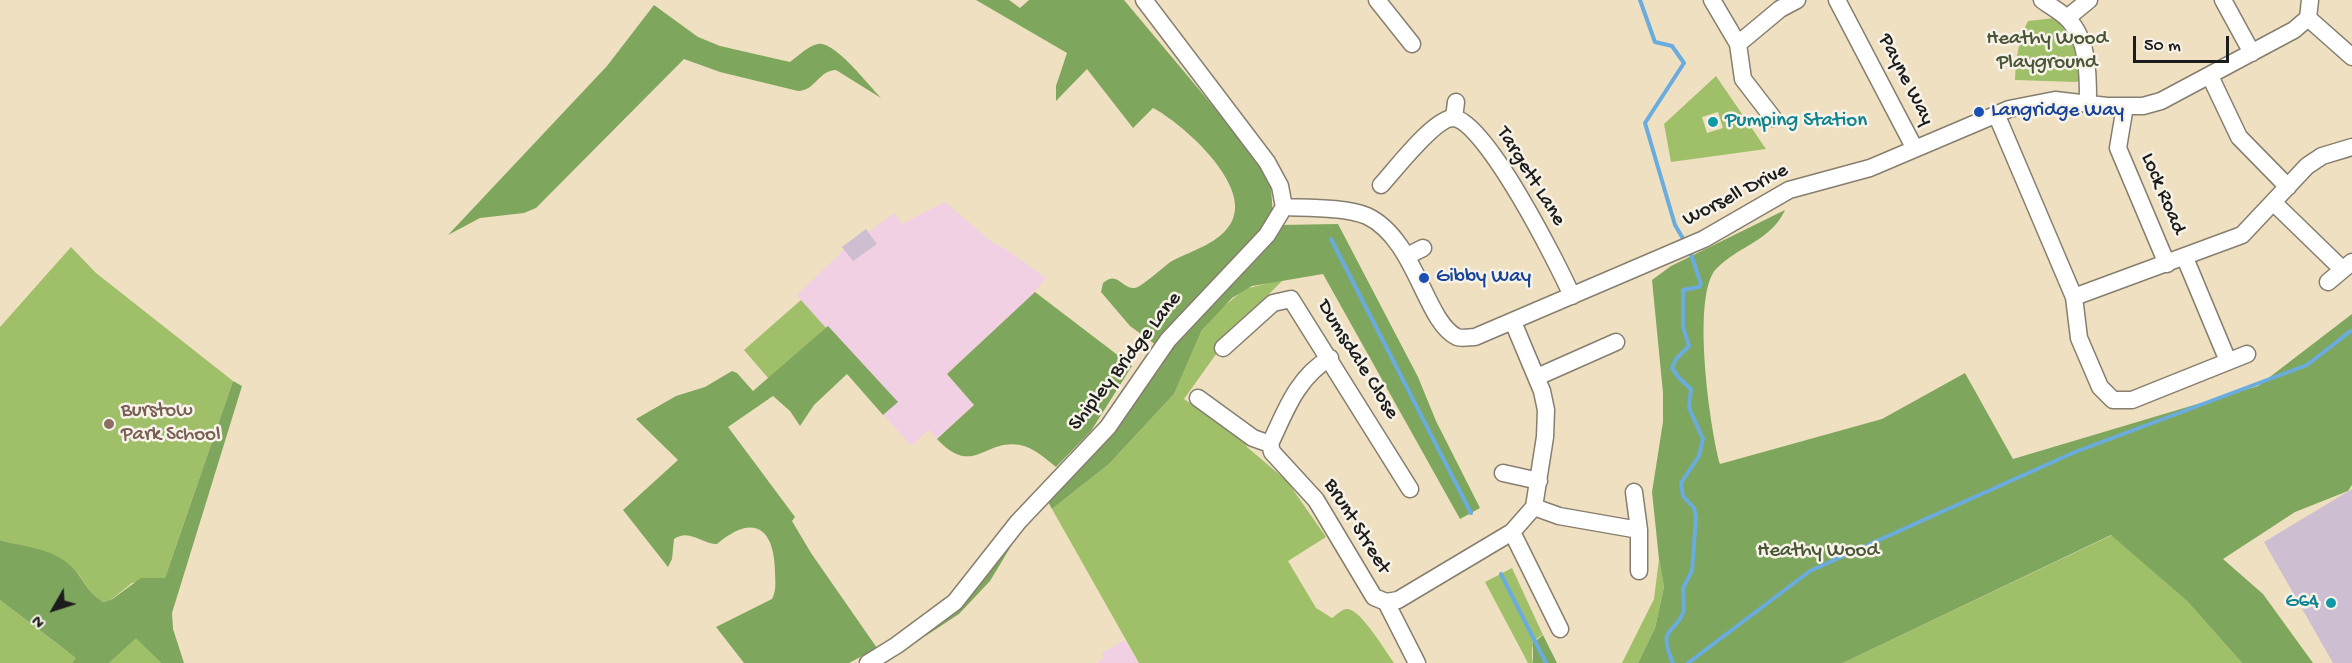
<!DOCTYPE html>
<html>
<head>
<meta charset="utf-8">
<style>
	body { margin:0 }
	#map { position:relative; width:2352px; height:663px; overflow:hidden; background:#efe0c1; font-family:"Gochi Hand",sans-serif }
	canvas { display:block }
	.north { position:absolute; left:24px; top:579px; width:60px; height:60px; -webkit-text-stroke:4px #f7f3e8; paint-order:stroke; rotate:231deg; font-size:16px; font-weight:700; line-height:24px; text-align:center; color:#1c1c1c }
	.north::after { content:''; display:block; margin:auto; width:21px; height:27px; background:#1c1c1c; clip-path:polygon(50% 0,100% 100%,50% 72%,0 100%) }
	.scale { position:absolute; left:2133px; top:36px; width:96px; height:27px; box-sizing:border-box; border:3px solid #1c1c1c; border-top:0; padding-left:8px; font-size:18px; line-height:21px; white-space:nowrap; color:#1c1c1c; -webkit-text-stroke:4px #f7f3e8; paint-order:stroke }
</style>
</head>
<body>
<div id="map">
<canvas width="2352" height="663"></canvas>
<div class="north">N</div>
<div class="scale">50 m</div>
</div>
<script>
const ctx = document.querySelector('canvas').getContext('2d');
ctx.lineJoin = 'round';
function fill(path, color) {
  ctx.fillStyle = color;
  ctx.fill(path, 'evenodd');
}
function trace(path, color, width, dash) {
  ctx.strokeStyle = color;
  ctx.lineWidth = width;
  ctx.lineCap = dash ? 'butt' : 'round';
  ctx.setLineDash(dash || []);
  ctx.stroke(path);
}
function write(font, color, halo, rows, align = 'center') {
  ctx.font = font + ' "Gochi Hand",sans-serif';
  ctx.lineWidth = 5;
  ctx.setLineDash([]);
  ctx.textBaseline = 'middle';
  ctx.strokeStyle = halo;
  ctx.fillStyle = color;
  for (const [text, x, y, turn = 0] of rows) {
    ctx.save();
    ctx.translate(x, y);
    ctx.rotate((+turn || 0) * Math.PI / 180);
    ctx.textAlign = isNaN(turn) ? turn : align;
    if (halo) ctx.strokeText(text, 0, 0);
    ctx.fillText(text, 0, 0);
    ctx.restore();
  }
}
fill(new Path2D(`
	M945,202L993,243L1006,249L1046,278L1035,292L947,374L974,405L937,439L929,430L911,446L816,338L769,379L744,350L801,300L797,295L844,250L842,247L866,229L869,232L894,213L902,224Z
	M1125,640L1138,663H1097L1104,658L1102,653Z`), '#f1d0e3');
fill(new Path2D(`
	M866,229L877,244L853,261L842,247Z
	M2352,489V663H2333L2264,542Z`), '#cebed1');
fill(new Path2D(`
	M2055,18C2073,37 2079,54 2083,80L2076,82L2015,80C2016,60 2018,40 2028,21Z
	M1716,76L1766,149L1671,162L1664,124ZM1718,112L1723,128L1707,133L1702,117Z
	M71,247L96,273L233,381L165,578L132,583L108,602C89,602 85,576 71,567C54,556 21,546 0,540V327Z
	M1284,279L1234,329L1184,399L1245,440L1247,447L1287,481L1326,537L1288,561L1316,608L1332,618C1336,615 1343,608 1348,609C1361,610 1386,652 1394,663H1139L1052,509L1109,464L1174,394L1202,330L1218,311L1245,289Z
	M801,300L826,328L769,379L744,350Z
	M2112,535L2187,601L2242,663H1843Z
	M1659,559L1664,587L1655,628L1638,663H1622L1654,599Z
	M1512,568L1543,635C1531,639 1531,652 1533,663H1528L1485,582Z
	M0,600L68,652H82L72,663H0Z
	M136,637L161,663H109Z`), '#9fc069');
fill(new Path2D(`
	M976,0H1009L1020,8L1029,0H1124L1264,167L1271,187L1273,217L1280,225L1338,224L1418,377L1436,421L1480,508L1460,519L1323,274L1252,286L1232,298L1202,330L1174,394L1109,464L1052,509L1048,502L1167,353L1130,326L1101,292L1103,283C1118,270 1121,289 1135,288C1142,287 1164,266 1172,261C1193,250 1221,243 1232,221C1251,184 1182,123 1153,108L1133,128L1087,69L1056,101V86L1067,53Z
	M654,5L698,37L720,46L790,62C798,56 808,46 818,44C835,41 869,86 881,98L836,70C819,70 815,91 798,91L720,72L684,59L536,208L524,213L480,218L448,235L607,66Z
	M1785,210C1771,241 1738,246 1716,269C1691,296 1710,429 1720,464L1882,419L1965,373L2013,459L2258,386L2352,314V485L2348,491L2295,512L2223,559L2263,594L2313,663H2242L2187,601L2111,535L1843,663H1638L1655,628L1664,587L1659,559L1652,492L1663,422V393L1652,280L1671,266Z
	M1035,292L1132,366L1091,431L1056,467C1046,459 1033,447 1020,445C985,438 973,478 937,439L974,405L947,374Z
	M828,326L898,402L883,415L847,374L814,405L800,426L790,411L773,396L728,427L795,517L792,521L811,553L877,648L849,663H744L716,627L772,599C777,590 775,580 775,571C774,526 752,514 717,544C702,544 689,528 674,539L672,559L668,567L623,510L678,460L636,419L676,396L705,387L732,371L737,373L753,391Z
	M233,381L242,386L172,613L173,629L184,663H161L136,638L109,663H72L76,658L0,600V540C26,548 52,547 73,568C83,578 89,596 104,602L111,600L141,578H165Z
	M1022,528L990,581L959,614L924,637L953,611Z
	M1543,635L1557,663H1533V643Z`), '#7fa65d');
trace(new Path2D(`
	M1640,0L1655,42L1672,46L1684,63L1645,123L1675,225L1685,242
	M1331,239L1471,513
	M1501,574L1546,663
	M1673,663C1656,624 1677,635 1684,610L1683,588L1692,571L1696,517L1694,508L1683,496L1681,483L1699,456L1703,439L1689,408L1691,389L1679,378L1672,368L1676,359L1689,346L1683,327V290L1699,287L1701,284L1690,251
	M1688,663L1810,571L2075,452L2307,365L2352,330`), '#6bacdf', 4);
const minor = new Path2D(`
	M1377,0L1412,44
	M1712,0L1738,44
	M1837,0L1915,149
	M2042,0C2050,6 2061,12 2068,19C2089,41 2088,76 2088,104
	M2223,0L2252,53
	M2067,18L2089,0
	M2308,18L2352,57
	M2210,76L2239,137L2288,187
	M2125,106L2118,148L2167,264
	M1997,116L2074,297L2079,338L2100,387L2113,400H2132L2247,354
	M1454,118L1456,102
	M1773,118L1743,79L1738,44L1780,9L1797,0
	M1381,185C1395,170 1435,117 1454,118C1486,122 1558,264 1572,296
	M2273,202L2342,269
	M1284,207C1307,208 1347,207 1367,216C1416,239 1425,322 1457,337C1462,339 1470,337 1475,337L1704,239L1789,190L1870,168L2009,109L2055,100L2107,106H2143L2161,101L2294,30L2308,18L2310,0
	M1407,256L1423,248
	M2185,258L2228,361
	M2328,282L2352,262
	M2074,297L2242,235L2307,166L2322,156L2352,147
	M1223,348L1273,303L1291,299L1410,489
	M1330,358C1297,377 1285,412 1270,444L1272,452L1316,500L1374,597L1386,602
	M1537,377L1616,342
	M1198,398L1253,438L1270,444
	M1503,473L1539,481
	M1634,492L1639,530V571
	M1534,507L1559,516L1639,530
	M1512,532L1560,629
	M1386,602L1398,600L1512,532L1534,507L1545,437L1546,410L1542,391L1513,322
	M1386,602L1417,663
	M868,663L897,645L955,602L1018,522L1108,427L1168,340L1267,235L1284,207L1280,186L1267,162L1144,0`);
trace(minor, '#867e6e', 19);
trace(minor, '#fff', 16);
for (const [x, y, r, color] of [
	[1979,112,6,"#1a4fb4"],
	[1713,122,6,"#0f9aa8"],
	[1424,278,6,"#1a4fb4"],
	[109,424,6,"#8d6e63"],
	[2331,603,6,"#0f9aa8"]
]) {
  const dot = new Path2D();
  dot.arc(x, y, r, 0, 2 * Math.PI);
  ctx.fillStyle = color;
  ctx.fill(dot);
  trace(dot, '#f7f3e8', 2);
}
write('21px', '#4a5537', '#f7f3e8', [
	["Heathy Wood",2047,40],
	["Playground",2047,64],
	["Heathy Wood",1818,552]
]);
write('21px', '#1c1c1c', '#f7f3e8', [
	["Payne Way",1905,80,63],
	["Targett Lane",1530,177,58],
	["Lock Road",2162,194,67],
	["Worsell Drive",1736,196,-27],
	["Dumsdale Close",1357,360,58],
	["Shipley Bridge Lane",1126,362,-52],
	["Brunt Street",1356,527,58]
]);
write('21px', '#164399', '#f7f3e8', [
	["Langridge Way",1991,112],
	["Gibby Way",1436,278]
], 'left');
write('21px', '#0d838f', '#f7f3e8', [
	["Pumping Station",1725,122],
	["G64",2319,603,"right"]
], 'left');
write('21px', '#785e54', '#f7f3e8', [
	["Burstow",121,412],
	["Park School",121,436]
], 'left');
</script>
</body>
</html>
